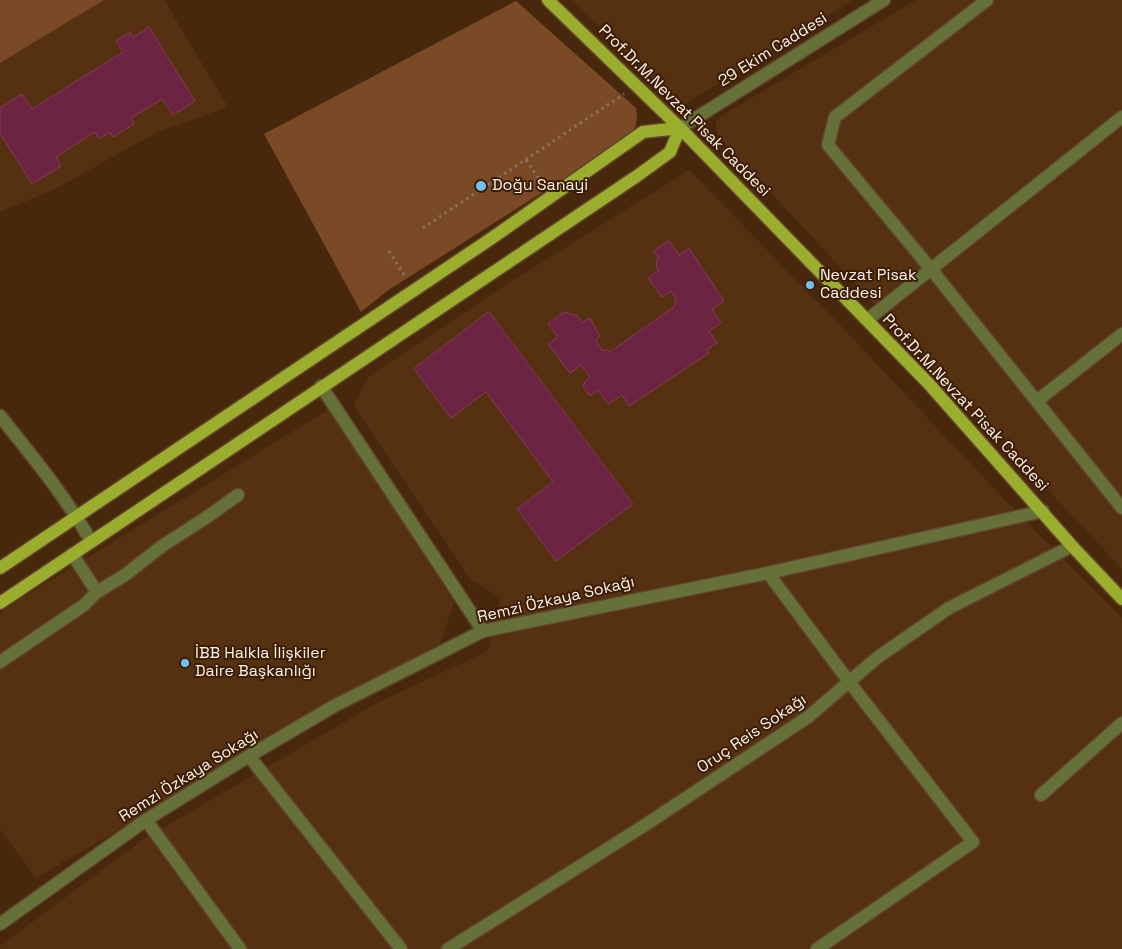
<!DOCTYPE html>
<html>
<head>
<meta charset="utf-8">
<style>
	body { margin:0 }
	canvas { display:block; background:#48280c }
</style>
</head>
<body>
<canvas width="1122" height="949"></canvas>
<script>
const ctx = document.querySelector('canvas').getContext('2d');
ctx.lineJoin = 'round';
function fill(path, color) {
  ctx.fillStyle = color;
  ctx.fill(path, 'evenodd');
}
function trace(path, color, width, dash) {
  ctx.strokeStyle = color;
  ctx.lineWidth = width;
  ctx.lineCap = dash ? 'butt' : 'round';
  ctx.setLineDash(dash || []);
  ctx.stroke(path);
}
function write(font, color, halo, rows, align = 'center') {
  ctx.font = font + ' "Space Grotesk",sans-serif';
  ctx.lineWidth = 4;
  ctx.setLineDash([]);
  ctx.textBaseline = 'middle';
  ctx.strokeStyle = halo;
  ctx.fillStyle = color;
  for (const [text, x, y, turn = 0] of rows) {
    ctx.save();
    ctx.translate(x, y);
    ctx.rotate((+turn || 0) * Math.PI / 180);
    ctx.textAlign = isNaN(turn) ? turn : align;
    if (halo) ctx.strokeText(text, 0, 0);
    ctx.fillText(text, 0, 0);
    ctx.restore();
  }
}
fill(new Path2D(`
	M104,0H164L228,107L155,133L55,189L0,212V63Z
	M572,0H853L682,106Z
	M916,0H1122V569L717,135L716,121L726,113Z
	M689,170L823,307L1004,499L1122,618V949H0V946L144,839L377,703L488,651L501,598L471,580L354,406L368,377L501,288Z
	M331,408L454,603L440,643L36,878L0,829V614L9,606Z`), '#553112');
fill(new Path2D(`
	M0,0H104L0,63Z
	M516,1L636,108C639,128 634,131 620,143L387,291L361,312L264,134Z`), '#794a25');
const building = new Path2D(`
	M149,27L195,101L173,115L162,99L131,118L134,124L113,137L110,132L99,139L95,132L56,157L61,166L32,184L0,133V108L22,94L32,109L123,52L116,41L130,32L133,37Z
	M669,241L679,255L689,248L724,301L712,309L721,323L709,331L717,343L706,350L709,353L629,406L622,395L608,404L598,390L590,396L583,387L585,381L590,377L581,365L570,373L548,344L558,337L548,324L564,312L578,316L582,323L590,318L600,336L596,341L602,350L611,351L674,307L676,298L671,291L662,297L648,278L659,270L656,267L658,257L654,251Z
	M489,312L633,504L556,561L517,509L553,482L486,392L451,418L414,369Z`);
fill(building, '#6b2442');
trace(building, '#843b58', 1);
const minor = new Path2D(`
	M987,0L835,117L828,145L931,269L1122,508
	M680,128L884,0
	M867,320L1122,117
	M321,386L483,631
	M1037,401L1122,334
	M0,416C33,457 65,496 91,541
	M72,554L97,592
	M768,573L850,683L973,842L817,949
	M0,662L84,605L97,592L125,575L162,546L207,517L238,495
	M249,756L401,949
	M1041,795L1122,723
	M146,820L240,949
	M0,924L146,820L249,756L334,706L483,631L768,573L1043,511
	M448,949L642,827L808,717L878,657L949,608L1072,546`);
const major = new Path2D(`
	M548,0L680,128L929,384L1072,546L1122,599
	M0,568L492,238L643,132L680,128
	M0,603L637,176L670,152L680,128`);
trace(minor, '#61442c', 15);
trace(major, '#61442c', 15);
trace(new Path2D(`
	M526,160L543,184
	M423,228L624,94
	M389,251L406,278`), '#89725f', 3, [2.5, 4]);
trace(minor, '#667039', 12);
trace(major, '#9bad2c', 12);
for (const [x, y, r, color] of [
	[481,186,6,"#6fc2f4"],
	[810,285,5,"#6fc2f4"],
	[185,663,5,"#6fc2f4"]
]) {
  const dot = new Path2D();
  dot.arc(x, y, r, 0, 2 * Math.PI);
  ctx.fillStyle = color;
  ctx.fill(dot);
  trace(dot, '#3d1d02', 2);
}
write('16px', '#faf3ee', '#3d1d02', [
	["29 Ekim Caddesi",773,50,-32],
	["Prof.Dr.M.Nevzat Pisak Caddesi",684,111,45],
	["Prof.Dr.M.Nevzat Pisak Caddesi",965,403,47],
	["Remzi Özkaya Sokağı",556,600,-13],
	["Oruç Reis Sokağı",752,734,-34],
	["Remzi Özkaya Sokağı",189,776,-32]
]);
write('16px', '#faf3ee', '#3d1d02', [
	["Doğu Sanayi",492,186],
	["Nevzat Pisak",820,276],
	["Caddesi",820,294],
	["İBB Halkla İlişkiler",195,654],
	["Daire Başkanlığı",195,672]
], 'left');
</script>
</body>
</html>
